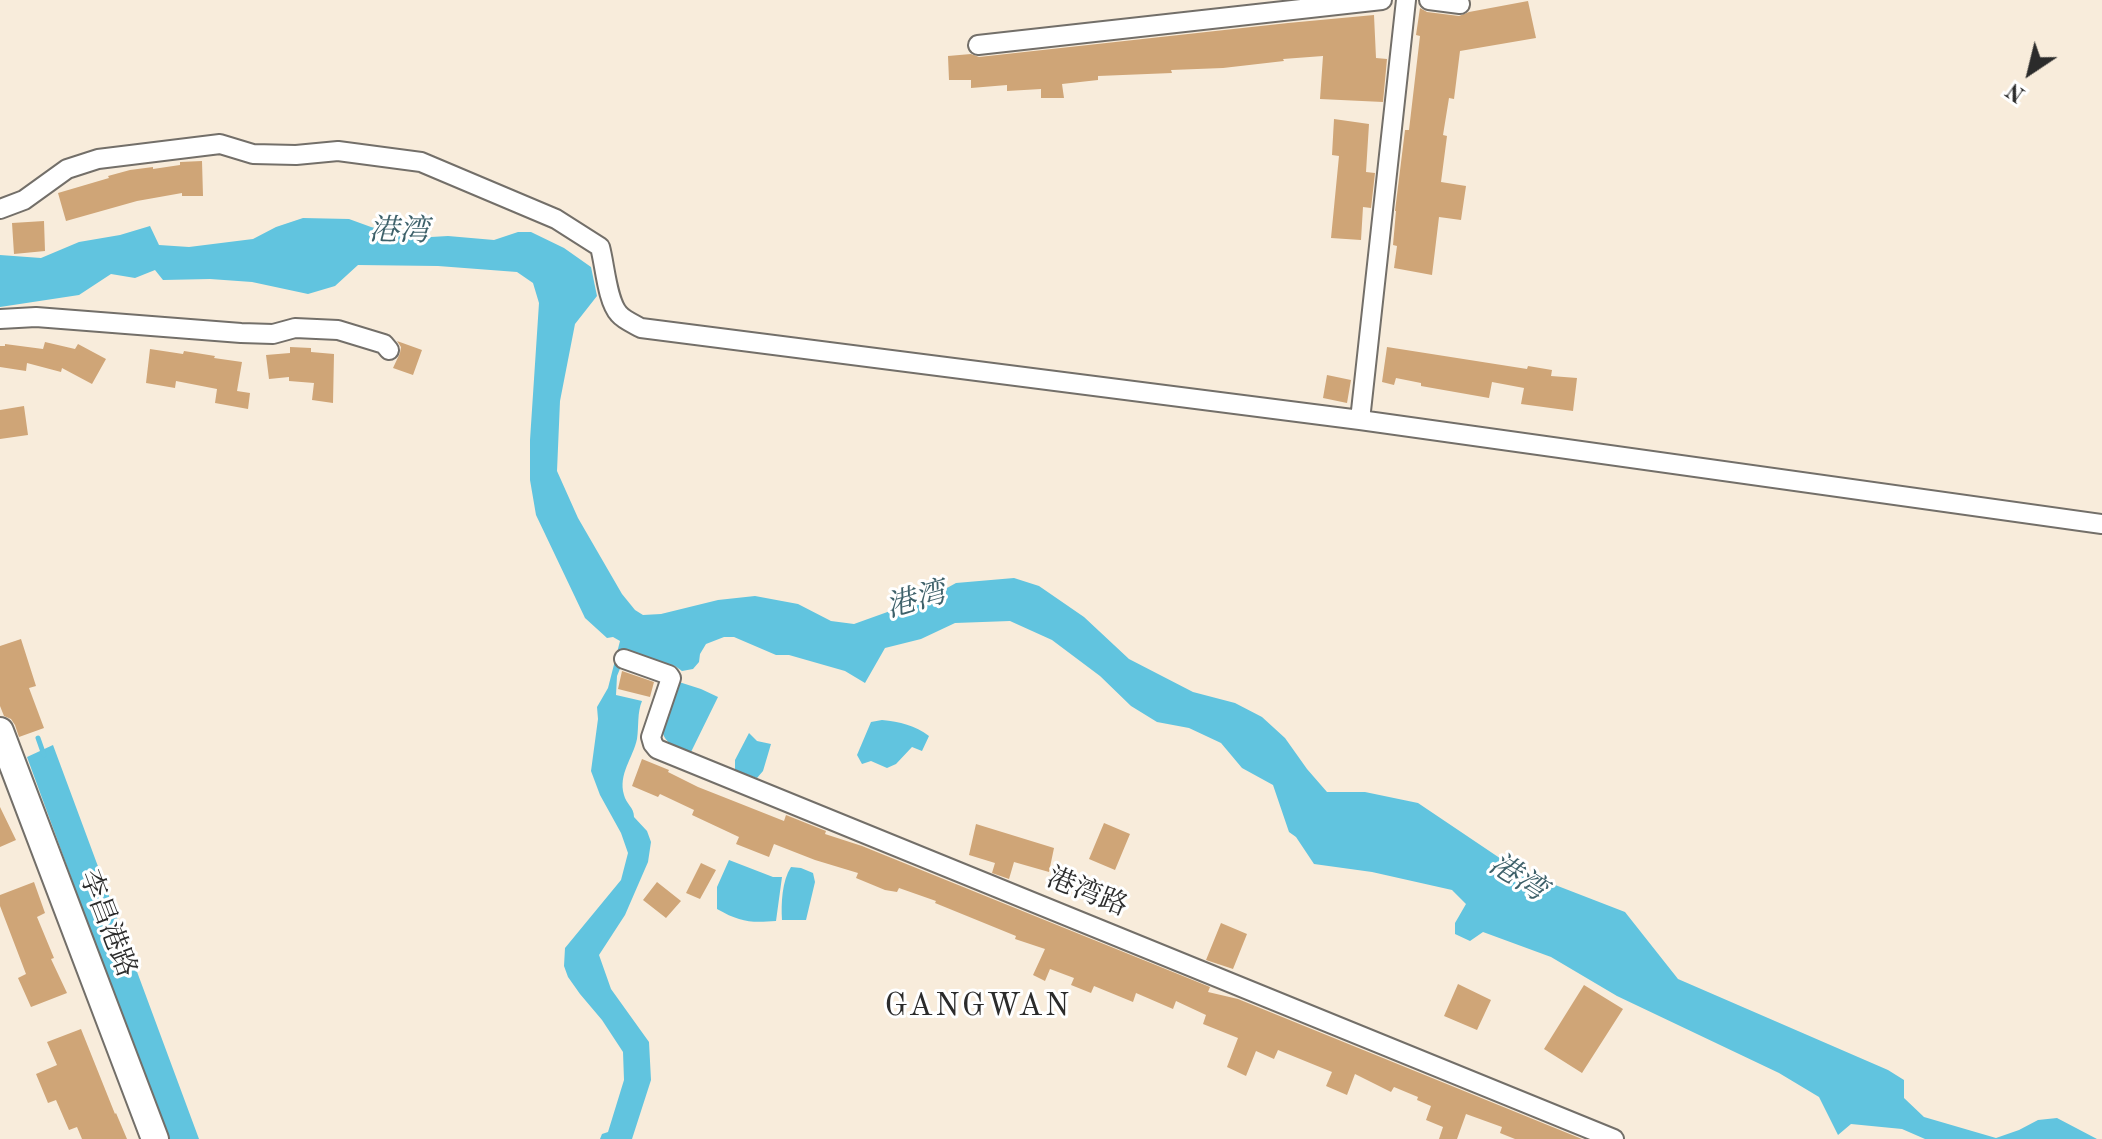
<!DOCTYPE html>
<html>
<head>
<meta charset="utf-8">
<style>
	body { margin:0 }
	#map { position:relative; width:2102px; height:1139px; overflow:hidden; background:#f8ecdb; font-family:"Old Standard TT",serif }
	canvas { display:block }
	.north { position:absolute; left:1990px; top:32px; width:80px; height:80px; -webkit-text-stroke:6px #fff; paint-order:stroke; rotate:215deg; font-size:22px; font-weight:700; line-height:32px; text-align:center; color:#2b2b2b }
	.north::after { content:''; display:block; margin:auto; width:28px; height:36px; background:#2b2b2b; clip-path:polygon(50% 0,100% 100%,50% 72%,0 100%) }
</style>
</head>
<body>
<div id="map">
<canvas width="2102" height="1139"></canvas>
<div class="north">N</div>
</div>
<script>
const ctx = document.querySelector('canvas').getContext('2d');
ctx.lineJoin = 'round';
function fill(path, color) {
  ctx.fillStyle = color;
  ctx.fill(path, 'evenodd');
}
function trace(path, color, width, dash) {
  ctx.strokeStyle = color;
  ctx.lineWidth = width;
  ctx.lineCap = dash ? 'butt' : 'round';
  ctx.setLineDash(dash || []);
  ctx.stroke(path);
}
function write(font, color, halo, rows, align = 'center') {
  ctx.font = font + ' "Old Standard TT","Noto Serif SC",serif';
  ctx.lineWidth = 6;
  ctx.setLineDash([]);
  ctx.textBaseline = 'middle';
  ctx.strokeStyle = halo;
  ctx.fillStyle = color;
  for (const [text, x, y, turn = 0] of rows) {
    ctx.save();
    ctx.translate(x, y);
    ctx.rotate((+turn || 0) * Math.PI / 180);
    ctx.textAlign = isNaN(turn) ? turn : align;
    if (halo) ctx.strokeText(text, 0, 0);
    ctx.fillText(text, 0, 0);
    ctx.restore();
  }
}
fill(new Path2D(`
	M303,218L349,219L371,227L414,238L448,236L494,240L518,232H531L564,248L591,267L597,296L575,324L560,401L557,471L578,518L622,594L635,610L643,615L661,614L718,600L755,596L798,604L831,621L854,624L893,610L916,605L956,583L1014,578L1039,586L1084,617L1129,659L1193,692L1235,703L1262,717L1285,738L1307,769L1327,792H1365L1418,803L1519,871L1625,912L1678,979L1888,1070L1904,1080V1098L1924,1117L1996,1138L2019,1130L2038,1120L2057,1118L2097,1139H1925L1902,1129L1851,1124L1838,1135L1819,1097L1779,1073L1617,996L1551,957L1483,932L1470,941L1455,934V923L1466,904L1452,890L1372,872L1314,864L1296,837L1289,832L1273,785L1242,768L1221,743L1189,728L1157,722L1131,706L1100,676L1052,640L1010,621L955,623L921,639L885,648L865,683L845,671L789,655H776L734,637H724L706,644L700,654L699,662L693,669L682,671L675,666L624,659L617,676L616,695L642,701C637,713 639,726 637,739C633,758 618,774 624,795C626,804 634,807 634,817L647,831L651,842L648,862L625,915L599,955L611,989L649,1042L651,1080L632,1139H600L602,1134L608,1132L624,1080L623,1052L602,1020L580,994L568,977L564,966L565,948L621,880L628,853L621,833L600,795L591,771L598,719L597,707L608,688L620,641L613,637L607,638L585,618L536,515L530,480V440L539,303L533,283L517,272L438,266L358,265L335,286L308,294L252,282L210,279L163,280L155,270L135,278L111,274L79,295L0,307V255L41,258L79,242L120,235L150,226L159,245L189,247L253,239L276,227Z
	M679,682L701,689L718,697L691,752C676,747 662,744 662,726Z
	M882,720C900,722 915,725 929,736L922,751L912,747L896,764L887,768L871,761L862,764L857,755L871,722Z
	M749,733L757,741L771,744L763,771L757,778L735,770V760Z
	M53,745L199,1139H167L27,757Z
	M729,860L773,877H782L776,921C750,923 740,922 717,909V887Z
	M791,867L801,868L813,873L815,882L806,920H782C781,903 782,881 791,867Z`), '#61c4df');
trace(new Path2D(`
	M38,738L44,755`), '#61c4df', 5);
fill(new Path2D(`
	M1528,1L1536,38L1460,51L1454,99L1449,98L1443,135L1447,136L1441,182L1466,186L1461,220L1439,217L1432,275L1394,268L1397,246L1393,245L1396,211H1395L1405,130H1409L1420,36L1416,35L1420,8L1427,12L1459,16L1469,12Z
	M1374,15L1376,58L1387,59L1383,102L1320,99L1323,56L1283,59L1284,61L1223,68L1171,70L1172,73L1098,76V80L1062,84L1064,98H1041V89L1007,91V85L971,88V80H949L948,56L971,54L979,57L1288,23Z
	M1334,119L1369,124L1366,172L1375,173L1371,208L1363,207L1361,240L1331,238L1339,156L1332,155Z
	M202,161L203,196H182V193L137,201L66,221L58,193L109,178L108,176L130,170L153,167V169L180,165V162Z
	M44,221L45,251L14,254L12,223Z
	M397,341L422,350L413,375L393,368L400,353L401,347Z
	M45,342L75,349L78,344L106,359L92,384L62,368L61,372L27,363L26,371L0,367V346H5V344L43,349Z
	M290,347L311,348V352L334,354L333,403L312,400L314,383L289,381V377L269,379L266,355L290,353Z
	M1387,347L1527,369L1528,366L1552,370L1551,376L1577,378L1573,411L1521,404L1524,388L1492,382L1489,398L1421,386V383L1396,378L1394,385L1382,382Z
	M150,349L183,354L184,351L215,356L214,358L242,362L237,391L250,393L248,409L215,403L217,389L176,381L175,388L146,383Z
	M1327,375L1351,380L1347,403L1323,398Z
	M24,406L28,435L0,439V410Z
	M21,639L36,686L29,688L44,728L19,737L15,725L11,719L4,716L0,706V646Z
	M622,671L654,682L650,697L618,689Z
	M642,759L669,770L668,772L698,787L731,800L784,821L786,815L826,831L825,834L862,846L1210,987L1208,992L1238,999L1582,1139H1515L1500,1133L1502,1127L1466,1114L1457,1139H1439L1443,1127L1426,1120L1431,1106L1417,1100L1418,1097L1394,1087L1391,1092L1355,1074L1347,1095L1326,1086L1332,1072L1278,1050L1274,1059L1256,1051L1246,1076L1227,1067L1238,1038L1203,1024L1206,1015L1176,1001L1173,1009L1136,993L1133,1002L1094,986L1091,993L1071,985L1074,978L1050,969L1045,981L1033,975L1045,949L1015,939L1016,936L935,903L936,901L899,888L897,892L885,890L856,878L858,873L815,860L774,844L769,857L736,844L739,837L692,815L694,810L660,794L658,797L632,786Z
	M0,807L16,840L0,847Z
	M1104,823L1130,834L1115,870L1089,859Z
	M976,824L1054,848L1049,872L1014,862L1009,879L992,873L995,863L969,855Z
	M701,863L716,870L700,899L686,893Z
	M34,882L45,913L37,917L54,958L51,959L67,993L31,1007L18,978L26,974L0,906V895Z
	M657,882L681,901L666,918L643,900Z
	M1221,923L1247,934L1233,969L1206,960Z
	M1458,984L1491,1000L1477,1030L1444,1016Z
	M1584,985L1623,1009L1582,1073L1544,1049Z
	M81,1029L115,1114L116,1113L127,1139H82L77,1127L69,1130L56,1100L48,1103L36,1074L57,1065L47,1042Z`), '#cfa577');
const street = new Path2D(`
	M1429,0L1460,4
	M978,45L1382,0
	M0,209L24,200L67,169L98,159L220,144L253,154L296,155L338,151L421,162L556,219L600,247C605,265 607,301 619,314C624,320 634,324 641,328L1360,420L2102,524
	M0,319L36,317L241,333L273,334L295,328L338,330L384,344L389,350
	M1360,420L1406,0
	M624,659L669,675L671,678L651,737L653,744L657,749L1614,1139`);
const secondary = new Path2D(`
	M0,731L155,1139`);
trace(street, '#736f69', 22);
trace(secondary, '#736f69', 30);
trace(street, '#fff', 18);
trace(secondary, '#fff', 26);
write('28px', '#2b2b2b', '#fff', [
	["港湾路",1087,893,22],
	["李昌港路",107,924,69]
]);
write('italic 30px', '#3e616a', '#fff', [
	["港湾",399,232,1],
	["港湾",916,601,-16],
	["港湾",1517,878,32]
]);
ctx.letterSpacing = '2px';
write('32px', '#2b2b2b', '#fff', [
	["GANGWAN",978,1007]
]);
ctx.letterSpacing = '0px';
</script>
</body>
</html>
